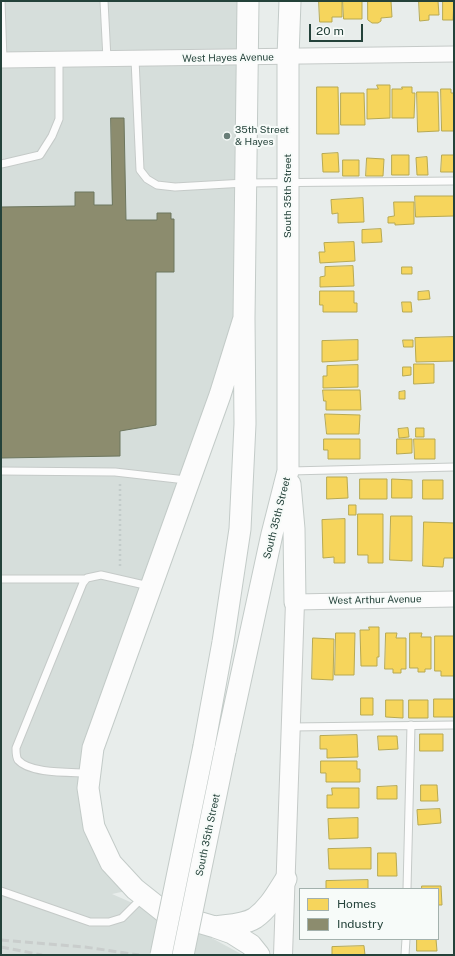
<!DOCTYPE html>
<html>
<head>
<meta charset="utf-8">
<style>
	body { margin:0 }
	#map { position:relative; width:455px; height:956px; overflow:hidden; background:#e8edeb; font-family:"Public Sans",sans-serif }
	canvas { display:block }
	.frame { position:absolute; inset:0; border:2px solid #24423a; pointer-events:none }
	.legend { position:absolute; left:299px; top:888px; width:140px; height:52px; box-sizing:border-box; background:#f7fbf9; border:1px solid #a3b1ad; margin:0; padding:5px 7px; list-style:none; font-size:12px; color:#24423a }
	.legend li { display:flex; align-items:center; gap:8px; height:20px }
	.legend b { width:20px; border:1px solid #a3b1ad }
	.scale { position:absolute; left:309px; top:24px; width:54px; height:18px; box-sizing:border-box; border:2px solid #24423a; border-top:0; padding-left:5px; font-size:12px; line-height:14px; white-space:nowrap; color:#24423a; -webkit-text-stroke:3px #f7fbf9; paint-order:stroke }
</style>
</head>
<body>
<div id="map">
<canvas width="455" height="956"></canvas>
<div class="frame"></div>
<ul class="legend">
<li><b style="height:11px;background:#f6d55c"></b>Homes</li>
<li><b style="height:11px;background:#8c8c6e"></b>Industry</li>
</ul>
<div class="scale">20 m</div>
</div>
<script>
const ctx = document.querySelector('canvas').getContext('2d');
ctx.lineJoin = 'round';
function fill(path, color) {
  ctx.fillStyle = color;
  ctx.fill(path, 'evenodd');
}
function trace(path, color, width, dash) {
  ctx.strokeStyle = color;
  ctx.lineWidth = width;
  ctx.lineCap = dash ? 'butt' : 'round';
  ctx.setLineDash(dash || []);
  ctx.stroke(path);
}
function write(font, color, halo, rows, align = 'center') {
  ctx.font = font + ' "Public Sans",sans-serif';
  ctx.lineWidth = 4;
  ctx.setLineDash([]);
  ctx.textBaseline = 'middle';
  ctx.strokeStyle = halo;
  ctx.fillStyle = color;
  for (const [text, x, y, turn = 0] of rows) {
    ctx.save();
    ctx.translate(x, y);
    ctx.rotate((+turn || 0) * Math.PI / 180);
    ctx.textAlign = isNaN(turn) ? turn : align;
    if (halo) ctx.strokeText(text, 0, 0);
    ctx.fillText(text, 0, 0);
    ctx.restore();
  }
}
fill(new Path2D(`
	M1,1H248L244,318L93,748L94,827L135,889L112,894L208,936L243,955H1Z`), '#d6dedb');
const homes = new Path2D(`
	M319,1H342V17H332V22H320Z
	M343,1H362V19H344Z
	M368,1H391L392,17L381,18V21L378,23H372L368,20Z
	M419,1H438L439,15H429V20L420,21Z
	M443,1H454L453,20H443Z
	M377,85H390V118L367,119V89H378Z
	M317,87H338L339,134H317Z
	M402,87H412V93H415L414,118H392V89H402Z
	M441,89H451V93H454V131H442Z
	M417,92H438L439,131L418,132Z
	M341,93H364L365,125H341Z
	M338,153L339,172H323L322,154Z
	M392,155H409V175H392Z
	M442,155H454V172H441Z
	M427,157L428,175H417L416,158Z
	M367,158L384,159L383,176H366Z
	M343,160H359V176H343Z
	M415,196H454V216L416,217Z
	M363,198L364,222L338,223V213L332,214L331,200Z
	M394,202H414V224L395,225V223H388V217L394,216Z
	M381,229L382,242L362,243V230Z
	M354,242L355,261L320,263L319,252H325L324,243Z
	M353,266L354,286L320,287V277L325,276V267Z
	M402,267H412V274H402Z
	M320,291H354V303H357V312H323V305H320Z
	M429,291L430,299L418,300V292Z
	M402,302H411L412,312H403Z
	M454,337V361L416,362L415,338Z
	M358,340V360L322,362V341Z
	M403,340H413V347H404Z
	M414,364H434V383L414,384Z
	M358,365V387L323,388V376H327V366Z
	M403,367H411V375L403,376Z
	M323,390H360L361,410H326V401H324Z
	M405,391V399H399V392Z
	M325,414L360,415L359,434H327Z
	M408,428L409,437L399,438L398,429Z
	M416,428H424V437H416Z
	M324,439H360V459H328V450H324Z
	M397,439H412V453L397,454Z
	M414,439H435V459H415Z
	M327,477H347L348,498L327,499Z
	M360,479H387V499H360Z
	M392,479L412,480V498H392Z
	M423,480H443V499H423Z
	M349,505H356V515H349Z
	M358,514H383V563H368V555H358Z
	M391,516H412V561L390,560Z
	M345,519V563H334V557L323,558L322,520Z
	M424,522L454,523V558H444L443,567L423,566Z
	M369,627H379V657H377V666H361L360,630H369Z
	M336,633H355L354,675H335Z
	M386,633H397L396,638H406V669H401V673H393V669H385Z
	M410,633H422L421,637H431V669H425V672H418V668H410Z
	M435,636H454V676H441V671H435Z
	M313,638L334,639L333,680L312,679Z
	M361,698H373V715H361Z
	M434,699H454V717H434Z
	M386,700H403V718L386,717Z
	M409,700H428V718H409Z
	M420,734H443V751H420Z
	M357,735L358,757L327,758V749H320V736Z
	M378,736H397L398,749L379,750Z
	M321,761H357V769H360V782H326V773H321Z
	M421,785H437L438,801H421Z
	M397,786V799H377V787Z
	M332,788H359V808H327V795H332Z
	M440,809L441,823L418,825L417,810Z
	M358,818V838L329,839L328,819Z
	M371,848V869H329L328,849Z
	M378,853H396L397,876H378Z
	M368,880V889H326V881Z
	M422,886H441L442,905H438V889H422Z
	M417,939H436L437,951H417Z
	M364,946L365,955H332V947Z`);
fill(homes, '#f6d55c');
trace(homes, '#b7a952', 1);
const industry = new Path2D(`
	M111,118H124L126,220H157V213H171V219H174V272H156V425L120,431V456L1,458V207L75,206V192H94V205H112Z`);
fill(industry, '#8c8c6e');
trace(industry, '#6d765e', 1);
const service = new Path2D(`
	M1,1L3,60
	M104,1L107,59
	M135,59L140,170L147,179L157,185L175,187L245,183L454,181
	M1,164L6,163L40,155L52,136L59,119V60
	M1,471L115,472L186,480
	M290,471L454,467
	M1,579H86
	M292,727L454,725
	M87,773C70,772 30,774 18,760C16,757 16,752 16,748L83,583L87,578L101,575L149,586
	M407,889L411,725
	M1,891L90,922H109L122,918L142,898
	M405,955L406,939`);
const minor = new Path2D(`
	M1,60L454,54
	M295,602L454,599`);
const tertiary = new Path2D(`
	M283,955L295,602`);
const secondary = new Path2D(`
	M244,318L220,395L93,748L88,788L94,827L111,863L135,889L164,912L215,927L232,933L251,945L259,955
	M290,484L294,529L295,602
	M204,746L223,642L240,529L245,424L244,318L248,1
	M225,751L272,534L288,471V57L290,1
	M215,927C228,925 244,925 255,918C269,908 277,893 286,879`);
trace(service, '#c5cac8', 9);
trace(minor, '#c5cac8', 17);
trace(tertiary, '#c5cac8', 20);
trace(secondary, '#c3cbc8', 23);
trace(new Path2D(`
	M120,484V567`), '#c3ccca', 2.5, [2, 3]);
trace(service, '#fcfcfc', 7);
trace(minor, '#fcfcfc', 15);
trace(tertiary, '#fcfcfc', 18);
trace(secondary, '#fcfcfc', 21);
trace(new Path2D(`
	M1,940L85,947L139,955
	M1,947L42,955`), '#c9cdcc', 3, [8, 4]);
const secondaryBridge = new Path2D(`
	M161,955L204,746
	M183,955L225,751`);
trace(secondaryBridge, '#c3cbc8', 23, []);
trace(secondaryBridge, '#fcfcfc', 21);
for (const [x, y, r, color] of [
	[227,136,4,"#697e78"]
]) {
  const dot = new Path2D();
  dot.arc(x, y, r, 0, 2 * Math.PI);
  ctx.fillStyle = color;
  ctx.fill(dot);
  trace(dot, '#f7fbf9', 1.5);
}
write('10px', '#24423a', '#f7fbf9', [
	["West Hayes Avenue",228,58,-1],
	["South 35th Street",288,196,-90],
	["South 35th Street",277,518,-76],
	["West Arthur Avenue",375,600,-1],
	["South 35th Street",208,835,-78]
]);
write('10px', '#24423a', '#f7fbf9', [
	["35th Street",235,130],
	["& Hayes",235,142]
], 'left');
</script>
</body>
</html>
